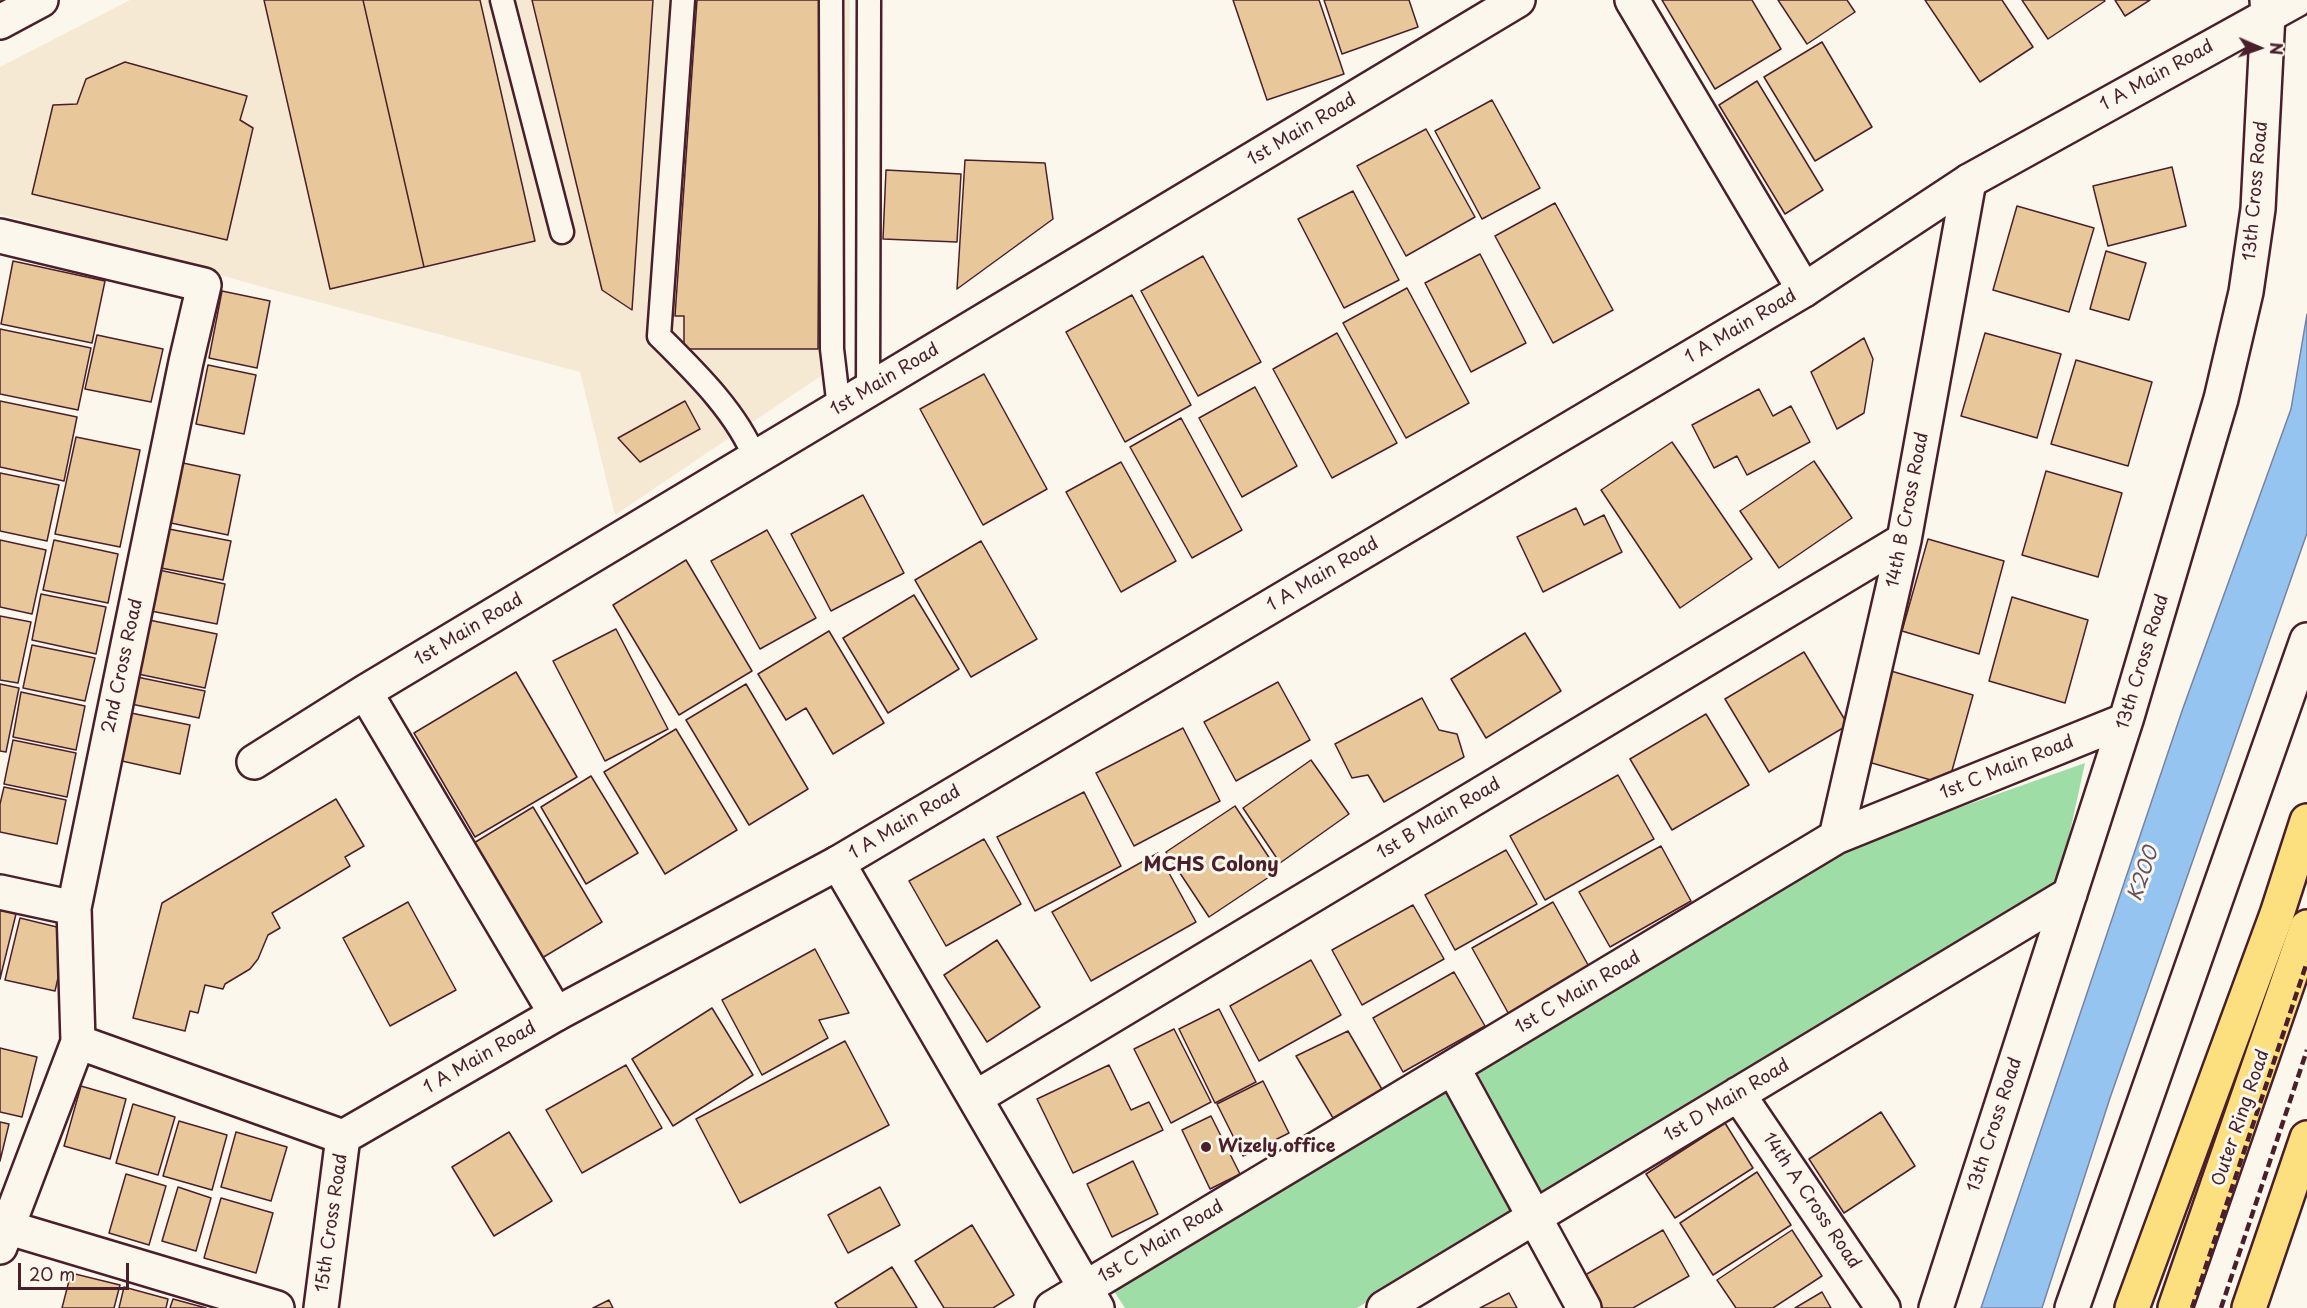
<!DOCTYPE html>
<html>
<head>
<meta charset="utf-8">
<style>
	body { margin:0 }
	#map { position:relative; width:2307px; height:1308px; overflow:hidden; background:#fbf7ec; font-family:"Playpen Sans",sans-serif }
	canvas { display:block }
	.north { position:absolute; left:2229px; top:18px; width:60px; height:60px; -webkit-text-stroke:4px #fbf7ec; paint-order:stroke; rotate:92deg; font-size:16px; font-weight:700; line-height:24px; text-align:center; color:#4a1f2b }
	.north::after { content:''; display:block; margin:auto; width:21px; height:27px; background:#4a1f2b; clip-path:polygon(50% 0,100% 100%,50% 72%,0 100%) }
	.scale { position:absolute; left:18px; top:1263px; width:111px; height:27px; box-sizing:border-box; border:3px solid #4a1f2b; border-top:0; padding-left:8px; font-size:18px; line-height:21px; white-space:nowrap; color:#4a1f2b; -webkit-text-stroke:4px #fbf7ec; paint-order:stroke }
</style>
</head>
<body>
<div id="map">
<canvas width="2307" height="1308"></canvas>
<div class="north">N</div>
<div class="scale">20 m</div>
</div>
<script>
const ctx = document.querySelector('canvas').getContext('2d');
ctx.lineJoin = 'round';
function fill(path, color) {
  ctx.fillStyle = color;
  ctx.fill(path, 'evenodd');
}
function trace(path, color, width, dash) {
  ctx.strokeStyle = color;
  ctx.lineWidth = width;
  ctx.lineCap = dash ? 'butt' : 'round';
  ctx.setLineDash(dash || []);
  ctx.stroke(path);
}
function write(font, color, halo, rows, align = 'center') {
  ctx.font = font + ' "Playpen Sans",sans-serif';
  ctx.lineWidth = 6;
  ctx.setLineDash([]);
  ctx.textBaseline = 'middle';
  ctx.strokeStyle = halo;
  ctx.fillStyle = color;
  for (const [text, x, y, turn = 0] of rows) {
    ctx.save();
    ctx.translate(x, y);
    ctx.rotate((+turn || 0) * Math.PI / 180);
    ctx.textAlign = isNaN(turn) ? turn : align;
    if (halo) ctx.strokeText(text, 0, 0);
    ctx.fillText(text, 0, 0);
    ctx.restore();
  }
}
fill(new Path2D(`
	M130,0H850L843,361L615,515L580,372L281,292L0,214V67Z`), '#f5e9d3');
fill(new Path2D(`
	M2085,763L2059,882L1542,1197L1476,1070L1840,850Z
	M1442,1087L1516,1210L1357,1308H1125L1112,1288Z`), '#9edda6');
const water = new Path2D(`
	M2307,314V533L2110,1098L2042,1308H1981L2182,711L2291,409Z`);
fill(water, '#96c4f0');
trace(water, '#7882a1', 1.5);
const building = new Path2D(`
	M264,0H363L424,267L330,289Z
	M363,0H480L535,241L424,267Z
	M532,0H653L632,310L602,290Z
	M697,0H820L818,349H684V316H675Z
	M1233,0H1319L1344,74L1267,100Z
	M1324,0H1409L1418,27L1342,54Z
	M1662,0H1752L1781,49L1715,89Z
	M1778,0H1847L1855,12L1807,44Z
	M1925,0H2002L2033,47L1980,82Z
	M2022,0H2104L2105,1L2048,39Z
	M2115,0H2150L2125,16Z
	M1822,42L1872,127L1815,161L1764,77Z
	M125,62L247,96L240,120L253,128L227,240L32,194L53,105L77,104L86,79Z
	M1757,81L1823,190L1785,214L1719,105Z
	M1492,100L1540,188L1482,219L1435,131Z
	M1426,129L1475,217L1406,256L1357,166Z
	M965,160L1045,163L1053,219L957,289Z
	M2172,167L2186,226L2108,246L2093,186Z
	M886,170L961,174L957,242L883,239Z
	M1353,191L1399,280L1344,308L1298,219Z
	M1555,203L1613,310L1553,343L1495,236Z
	M2017,206L2094,228L2069,312L1993,290Z
	M2106,251L2146,263L2129,320L2090,309Z
	M1480,254L1526,343L1471,372L1425,283Z
	M1203,256L1261,362L1198,396L1141,291Z
	M13,261L105,281L92,343L1,324Z
	M1407,288L1469,403L1406,438L1343,323Z
	M222,291L270,301L257,368L209,358Z
	M1132,295L1191,405L1125,442L1066,332Z
	M0,329L91,348L78,410L0,394Z
	M1337,333L1397,443L1332,478L1273,369Z
	M1985,333L2061,354L2037,438L1961,416Z
	M97,335L163,349L151,402L85,389Z
	M1864,338L1873,359L1864,413L1837,429L1811,372Z
	M2076,360L2152,382L2128,466L2051,444Z
	M208,365L256,375L244,434L196,424Z
	M984,374L1047,489L983,525L920,409Z
	M1255,387L1297,466L1242,497L1199,418Z
	M1759,389L1773,416L1791,406L1810,442L1747,475L1737,456L1714,468L1692,425Z
	M0,401L77,417L64,481L0,467Z
	M685,401L700,429L640,462L618,438Z
	M1181,418L1242,530L1192,558L1130,447Z
	M76,437L140,450L120,547L55,534Z
	M1672,442L1752,559L1680,608L1601,490Z
	M1814,461L1852,518L1779,568L1740,511Z
	M1121,462L1176,561L1121,592L1066,492Z
	M183,463L240,475L228,535L171,523Z
	M2046,471L2122,493L2098,577L2022,555Z
	M0,473L59,485L47,541L0,531Z
	M863,495L904,573L831,611L791,534Z
	M1576,508L1584,525L1604,515L1622,552L1543,592L1517,537Z
	M169,529L231,541L223,580L161,568Z
	M767,530L816,618L760,649L711,561Z
	M1928,539L2004,561L1979,654L1902,631Z
	M0,540L46,550L32,614L0,607Z
	M54,540L118,554L108,603L43,590Z
	M981,541L1037,639L971,677L915,580Z
	M686,560L752,671L679,715L613,605Z
	M159,570L225,584L217,624L151,611Z
	M41,594L106,607L96,654L32,640Z
	M914,595L959,669L888,713L843,638Z
	M2012,597L2088,620L2065,703L1989,681Z
	M0,616L31,622L18,683L0,680Z
	M149,620L217,634L205,688L138,674Z
	M616,629L668,729L605,761L553,661Z
	M829,631L884,723L833,754L806,708L786,720L758,674Z
	M1525,633L1561,691L1486,738L1451,679Z
	M32,645L95,658L85,701L23,688Z
	M1804,652L1848,725L1769,772L1725,699Z
	M1891,671L1973,695L1948,785L1865,761Z
	M516,672L577,777L475,837L414,733Z
	M137,677L205,691L199,718L131,704Z
	M1278,682L1310,740L1236,781L1204,722Z
	M0,684L19,688L6,752L0,751Z
	M746,684L808,789L749,825L686,720Z
	M21,692L85,706L76,750L13,737Z
	M1422,698L1439,730L1457,734L1464,757L1384,802L1368,775L1352,778L1335,744Z
	M131,713L190,725L180,774L122,761Z
	M1706,714L1749,785L1672,830L1630,759Z
	M1183,728L1220,801L1134,846L1096,773Z
	M676,729L737,830L665,874L604,772Z
	M13,740L76,753L67,797L4,784Z
	M1311,760L1349,814L1280,863L1243,808Z
	M1618,775L1654,839L1545,900L1510,836Z
	M591,776L638,853L586,884L541,807Z
	M4,787L66,800L57,844L0,832V804Z
	M1084,792L1121,866L1035,911L997,837Z
	M336,799L364,846L345,857L350,866L272,913L280,928L268,935L258,959L250,969L225,984L223,989L205,985L198,1013L190,1011L185,1031L133,1018L162,903Z
	M1235,806L1278,871L1209,917L1166,852Z
	M533,807L602,922L537,961L469,846Z
	M984,839L1021,904L946,946L909,881Z
	M1661,846L1691,901L1610,947L1579,892Z
	M1506,850L1537,904L1455,950L1425,895Z
	M1158,853L1196,922L1091,981L1052,912Z
	M408,902L456,990L390,1026L343,938Z
	M1553,902L1592,972L1511,1018L1472,948Z
	M1413,905L1444,959L1362,1005L1332,950Z
	M0,910L16,914L0,979Z
	M20,918L69,930L55,991L5,980Z
	M997,940L1040,1007L987,1042L944,975Z
	M815,949L849,1013L819,1020L828,1038L762,1075L722,1000Z
	M1311,960L1341,1015L1259,1061L1230,1006Z
	M1454,972L1485,1026L1403,1072L1373,1018Z
	M712,1008L753,1075L673,1126L632,1059Z
	M1219,1009L1256,1082L1215,1103L1179,1029Z
	M1174,1029L1211,1102L1171,1123L1134,1049Z
	M1348,1031L1383,1091L1333,1118L1296,1056Z
	M845,1041L889,1125L740,1203L696,1119Z
	M0,1048L37,1057L22,1117L0,1112Z
	M626,1065L662,1128L582,1173L546,1110Z
	M1109,1065L1131,1110L1149,1102L1163,1130L1073,1173L1037,1099Z
	M1263,1081L1289,1133L1243,1156L1217,1104Z
	M81,1086L126,1099L110,1159L64,1146Z
	M133,1104L175,1117L158,1175L116,1163Z
	M1881,1112L1915,1166L1844,1213L1809,1159Z
	M1211,1116L1240,1174L1210,1189L1182,1130Z
	M179,1121L227,1135L212,1190L163,1176Z
	M0,1122L9,1124L0,1161Z
	M1725,1123L1753,1168L1675,1218L1646,1174Z
	M236,1132L287,1147L271,1201L221,1187Z
	M509,1132L552,1201L494,1236L452,1167Z
	M1133,1161L1158,1214L1112,1237L1087,1184Z
	M1757,1172L1791,1225L1713,1275L1680,1223Z
	M126,1174L166,1186L149,1245L109,1233Z
	M178,1187L211,1198L196,1251L162,1241Z
	M880,1187L900,1225L848,1253L828,1215Z
	M221,1198L273,1213L256,1273L204,1258Z
	M972,1225L1014,1295L993,1308H944L915,1261Z
	M1663,1230L1689,1276L1633,1308H1598L1580,1278Z
	M1792,1230L1822,1276L1773,1308H1736L1717,1280Z
	M892,1267L917,1308H838L835,1303Z
	M71,1273L120,1285L114,1308H62Z
	M124,1287L168,1299L166,1308H119Z
	M1822,1292L1831,1308H1795Z
	M1509,1293L1517,1308H1480Z
	M173,1299L206,1308H170Z
	M609,1300L613,1308H593Z`);
fill(building, '#e8c89a');
trace(building, '#4a1f2b', 1.5);
const service = new Path2D(`
	M502,0L562,232
	M683,0L659,336C694,371 736,411 755,458
	M831,0L832,349L839,408
	M868,390L869,0`);
const minor = new Path2D(`
	M1632,0L1804,290
	M0,236L204,285L186,362L74,908L78,1042L0,1247
	M365,692L556,1014
	M254,762L365,692L1518,0
	M1836,837L1904,540L1969,181
	M838,863L1097,1308
	M0,892L74,908
	M78,1042L343,1137
	M1453,1068L1584,1308
	M1738,1094L1883,1308
	M975,1098L1904,540
	M6,1227L277,1308
	M1052,1308L1836,837L2126,720
	M1384,1308L2070,894
	M1936,1308L2126,720L2221,399L2246,292L2258,209L2268,14L2267,0`);
const tertiary = new Path2D(`
	M0,22L41,0
	M321,1308L343,1137L556,1014L838,863L1804,290L1969,181L2296,0
	M2072,1308L2307,640`);
const primary = new Path2D(`
	M2132,1308L2277,914L2307,821`);
const trunk = new Path2D(`
	M2175,1308L2307,927
	M2249,1308L2307,1138`);
trace(service, '#4a1f2b', 27);
trace(minor, '#4a1f2b', 38);
trace(tertiary, '#4a1f2b', 38);
trace(primary, '#4a1f2b', 38);
trace(trunk, '#4a1f2b', 38);
trace(service, '#fbf7ec', 22);
trace(minor, '#fbf7ec', 33);
trace(tertiary, '#fbf7ec', 33);
trace(primary, '#fce080', 33);
trace(trunk, '#fce080', 33);
trace(new Path2D(`
	M2192,1308L2307,962
	M2221,1308L2307,1050`), '#4a1f2b', 4.5, [9, 4.5]);
for (const [x, y, r, color] of [
	[1206,1147,6,"#4a1f2b"]
]) {
  const dot = new Path2D();
  dot.arc(x, y, r, 0, 2 * Math.PI);
  ctx.fillStyle = color;
  ctx.fill(dot);
  trace(dot, '#fbf7ec', 2);
}
write('18px', '#4a1f2b', '#fbf7ec', [
	["1 A Main Road",2157,76,-29],
	["1st Main Road",1302,130,-31],
	["13th Cross Road",2256,191,-85],
	["1 A Main Road",1741,327,-31],
	["1st Main Road",885,380,-31],
	["14th B Cross Road",1908,510,-79],
	["1 A Main Road",1323,575,-31],
	["1st Main Road",469,630,-31],
	["13th Cross Road",2143,662,-73],
	["2nd Cross Road",123,666,-78],
	["1st C Main Road",2007,768,-22],
	["1st B Main Road",1439,819,-31],
	["1 A Main Road",905,823,-31],
	["1st C Main Road",1578,993,-31],
	["1 A Main Road",480,1058,-30],
	["1st D Main Road",1727,1101,-31],
	["Outer Ring Road",2241,1118,-71],
	["13th Cross Road",1995,1125,-72],
	["14th A Cross Road",1811,1201,56],
	["15th Cross Road",332,1223,-82],
	["1st C Main Road",1161,1242,-31]
]);
write('bold 18px', '#4a1f2b', '#fbf7ec', [
	["Wizely office",1218,1147]
], 'left');
write('bold 20px', '#4a1f2b', '#fbf7ec', [
	["MCHS Colony",1211,865]
]);
write('italic 20px', '#615166', '#fbf7ec', [
	["K200",2144,874,-71]
]);
</script>
</body>
</html>
